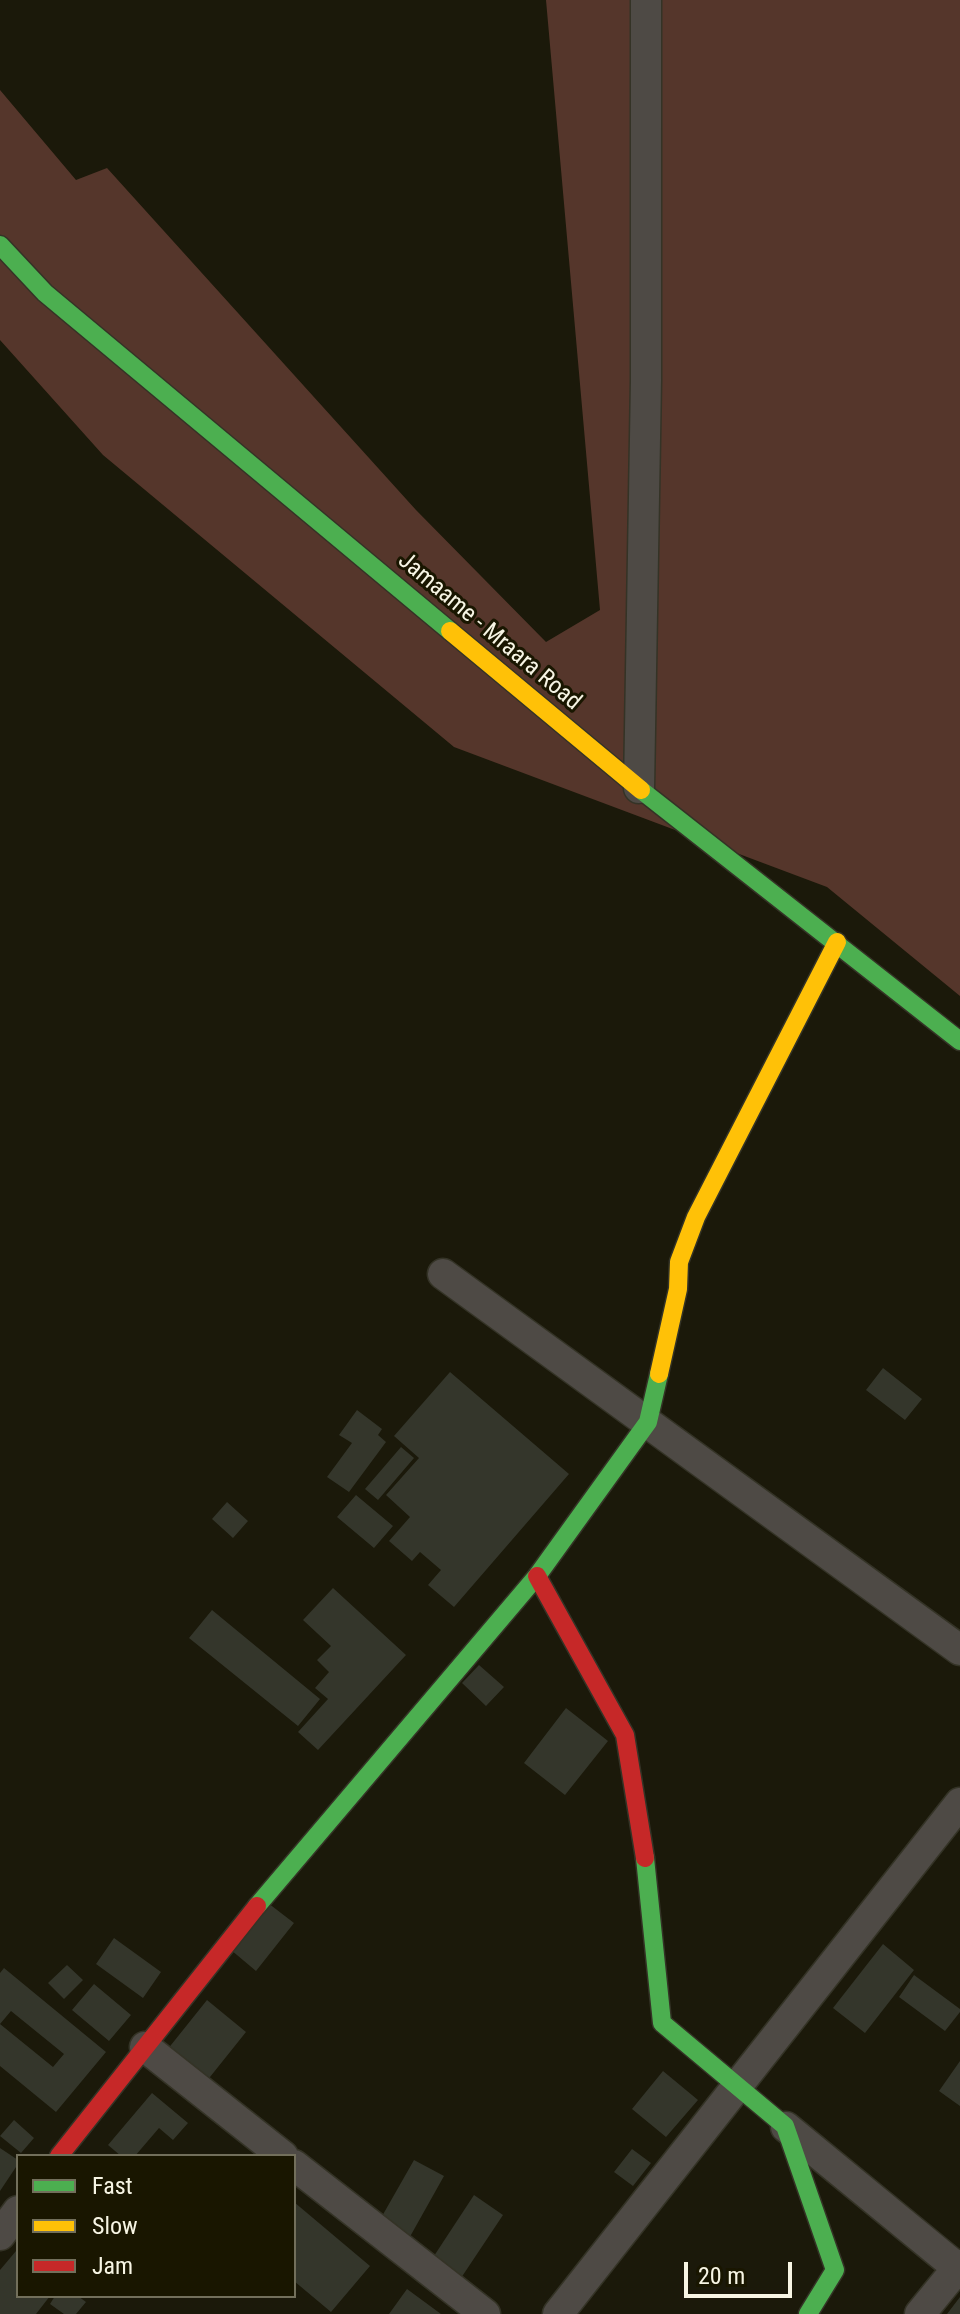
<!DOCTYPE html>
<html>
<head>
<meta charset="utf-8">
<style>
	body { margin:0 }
	#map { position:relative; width:960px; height:2314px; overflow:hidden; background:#1b190a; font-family:"Roboto Condensed",sans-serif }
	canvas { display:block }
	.legend { position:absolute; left:16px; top:2154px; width:280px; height:144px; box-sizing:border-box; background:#191600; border:2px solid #726f5b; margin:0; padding:10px 14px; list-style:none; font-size:24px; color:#f7f5e4 }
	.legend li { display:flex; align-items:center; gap:16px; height:40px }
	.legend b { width:40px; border:2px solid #726f5b }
	.scale { position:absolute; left:684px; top:2262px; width:108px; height:36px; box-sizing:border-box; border:4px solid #f7f5e4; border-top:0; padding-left:10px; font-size:24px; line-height:28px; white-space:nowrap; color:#f7f5e4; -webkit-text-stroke:6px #191600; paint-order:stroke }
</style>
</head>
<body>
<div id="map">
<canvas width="960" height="2314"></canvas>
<ul class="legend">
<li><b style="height:10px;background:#4caf50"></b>Fast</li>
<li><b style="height:10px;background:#ffc107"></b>Slow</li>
<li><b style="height:10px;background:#c62828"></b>Jam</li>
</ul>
<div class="scale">20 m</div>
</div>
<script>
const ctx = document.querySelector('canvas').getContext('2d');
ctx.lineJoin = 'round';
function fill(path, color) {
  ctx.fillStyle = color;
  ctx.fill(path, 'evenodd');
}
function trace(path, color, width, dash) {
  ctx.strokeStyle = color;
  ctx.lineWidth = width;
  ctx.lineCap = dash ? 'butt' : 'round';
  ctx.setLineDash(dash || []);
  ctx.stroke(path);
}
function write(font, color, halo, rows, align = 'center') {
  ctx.font = font + ' "Roboto Condensed",sans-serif';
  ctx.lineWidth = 6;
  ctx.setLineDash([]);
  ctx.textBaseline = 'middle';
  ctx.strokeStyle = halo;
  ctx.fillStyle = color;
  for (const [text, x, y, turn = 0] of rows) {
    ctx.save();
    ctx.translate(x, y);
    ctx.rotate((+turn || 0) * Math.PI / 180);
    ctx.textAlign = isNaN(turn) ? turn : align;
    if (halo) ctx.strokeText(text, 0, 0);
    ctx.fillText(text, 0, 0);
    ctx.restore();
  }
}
fill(new Path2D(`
	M546,0H960V996L827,887L454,747L103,455L0,340V90L76,180L107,168L416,510L546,642L600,610Z`), '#55362b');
fill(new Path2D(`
	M883,1368L922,1399L905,1420L866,1390Z
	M450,1372L569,1474L454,1607L428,1585L441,1570L420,1552L412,1561L389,1541L410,1517L386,1495L419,1458L394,1436Z
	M357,1410L382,1429L378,1435L386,1442L349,1492L327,1477L352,1443L339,1435Z
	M401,1447L414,1458L378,1500L365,1489Z
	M356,1495L393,1526L374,1548L337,1517Z
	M227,1502L248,1521L233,1538L212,1519Z
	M333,1588L406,1655L318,1750L298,1732L328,1699L315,1688L329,1672L317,1660L331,1646L303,1620Z
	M212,1610L320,1699L298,1726L189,1638Z
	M479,1665L504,1687L486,1706L462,1683Z
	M566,1708L608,1741L565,1795L524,1763Z
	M268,1903L294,1923L256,1971L231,1950Z
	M114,1938L161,1972L143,1998L96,1964Z
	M883,1944L914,1970L865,2033L833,2008Z
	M67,1965L83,1980L64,1999L48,1983Z
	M4,1968L106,2052L56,2112L0,2066V1973ZM11,2011L64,2054L53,2067L0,2024Z
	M914,1975L960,2009V2012L945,2031L899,1997Z
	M94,1984L131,2015L109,2041L72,2010Z
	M207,2000L246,2032L206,2082L167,2050Z
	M960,2061V2106L939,2091Z
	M663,2071L698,2100L666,2137L632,2109Z
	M152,2093L188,2123L173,2140L159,2128L135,2156H121L108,2145Z
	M14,2120L34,2138L21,2153L0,2136Z
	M0,2148L18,2160V2164L0,2191Z
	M632,2149L651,2163L633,2186L614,2172Z
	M414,2160L444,2176L407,2242L377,2225Z
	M474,2195L503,2215L461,2278L432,2259Z
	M294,2202L370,2266L331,2312L294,2281Z
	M16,2251L18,2252V2296H50L36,2314H0V2270Z
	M407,2289L441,2314H389Z
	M55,2296H78L86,2302L76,2314H64L50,2304Z
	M960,2297V2314H947Z`), '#34362b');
const street = new Path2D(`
	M639,788L646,380V0
	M443,1274L960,1650
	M145,2047L283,2156
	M786,2127L960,2270
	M294,2165L485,2314
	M0,2235L18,2211
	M558,2314L960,1803
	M920,2314L960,2265`);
const fast = new Path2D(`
	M0,245L45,293L450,631
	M641,790L960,1041
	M645,1858L662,2023L785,2126L835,2270L808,2314
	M257,1906L537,1576L648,1422L659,1374`);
const slow = new Path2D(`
	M450,631L641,790
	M659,1374L678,1289L679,1262L696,1217L837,942`);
const jam = new Path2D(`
	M537,1576L625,1735L645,1858
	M59,2156L257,1906`);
trace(street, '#343326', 33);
trace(fast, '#343326', 21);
trace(slow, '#343326', 21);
trace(jam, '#343326', 21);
trace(street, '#4e4a45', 30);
trace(fast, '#4caf50', 18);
trace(slow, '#ffc107', 18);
trace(jam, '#c62828', 18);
write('24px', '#f7f5e4', '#191600', [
	["Jamaame - Mraara Road",489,632,40]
]);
</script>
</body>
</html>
